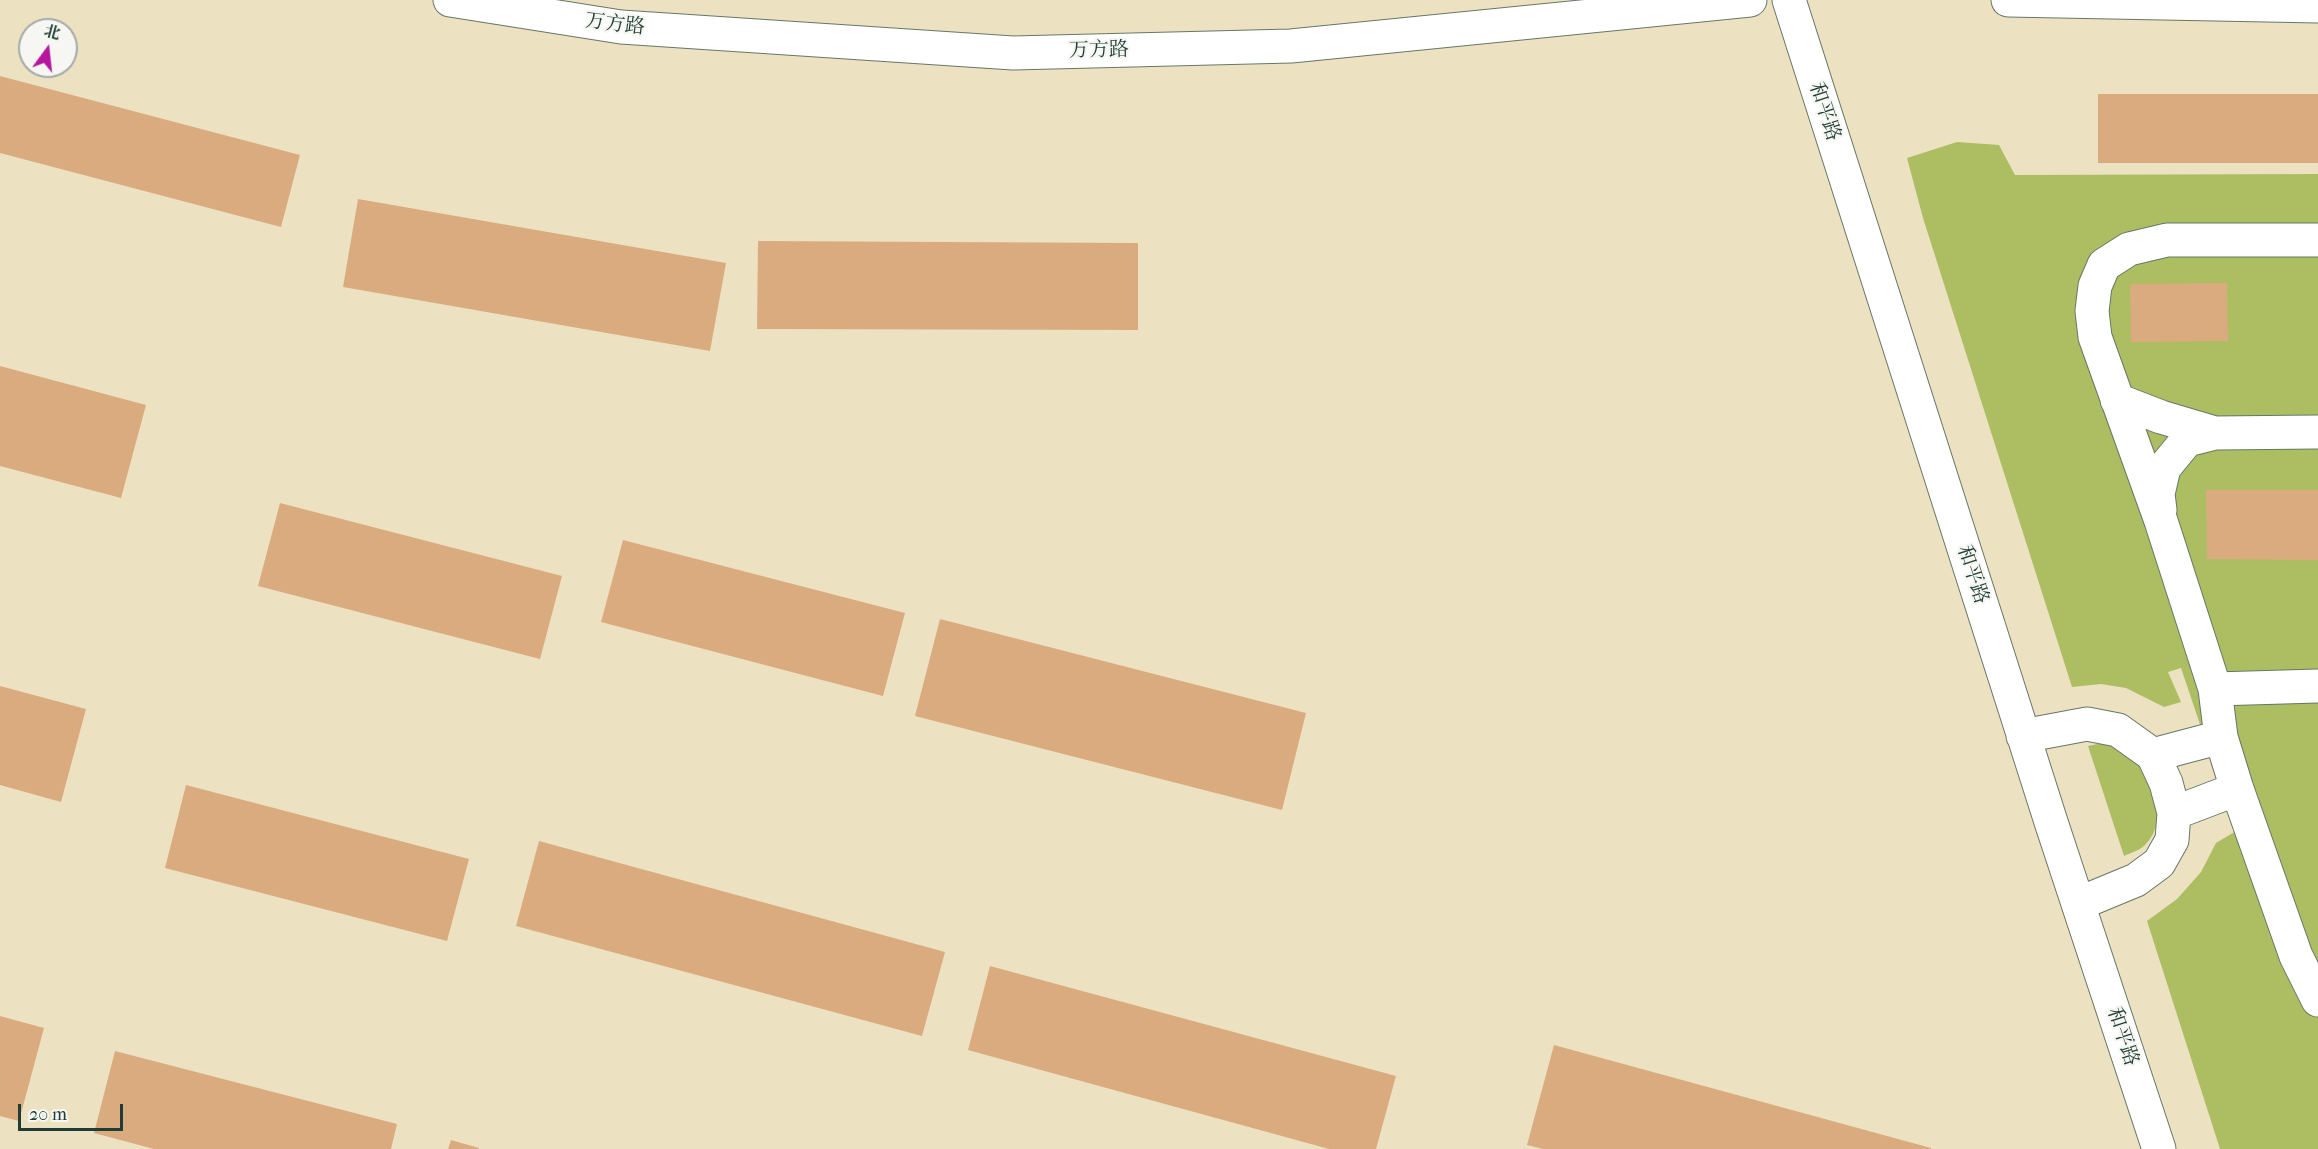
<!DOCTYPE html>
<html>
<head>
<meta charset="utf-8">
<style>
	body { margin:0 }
	#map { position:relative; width:2318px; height:1149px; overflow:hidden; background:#ece2c2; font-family:"IM FELL French Canon","Noto Serif SC",serif }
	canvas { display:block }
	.north { position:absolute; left:18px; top:18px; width:60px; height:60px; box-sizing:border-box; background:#f6f6f2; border:2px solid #a0aca6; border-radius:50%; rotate:15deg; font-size:16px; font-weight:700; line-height:24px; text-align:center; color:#1f3d34 }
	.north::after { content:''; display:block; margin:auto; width:21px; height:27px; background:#b5179e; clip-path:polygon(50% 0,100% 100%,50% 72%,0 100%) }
	.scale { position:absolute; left:18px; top:1104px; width:105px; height:27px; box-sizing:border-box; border:3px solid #1f3d34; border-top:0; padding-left:8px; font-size:18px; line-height:21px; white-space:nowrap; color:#1f3d34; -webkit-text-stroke:4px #f6f6f2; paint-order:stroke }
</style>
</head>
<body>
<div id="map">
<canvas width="2318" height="1149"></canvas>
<div class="north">北</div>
<div class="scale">20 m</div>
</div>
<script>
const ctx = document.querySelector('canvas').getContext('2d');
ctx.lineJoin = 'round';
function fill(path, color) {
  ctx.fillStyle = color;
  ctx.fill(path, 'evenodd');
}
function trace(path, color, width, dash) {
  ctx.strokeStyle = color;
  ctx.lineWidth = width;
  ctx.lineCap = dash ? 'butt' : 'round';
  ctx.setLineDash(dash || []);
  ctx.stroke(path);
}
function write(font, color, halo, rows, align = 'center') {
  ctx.font = font + ' "IM FELL French Canon","Noto Serif SC",serif';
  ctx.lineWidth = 4.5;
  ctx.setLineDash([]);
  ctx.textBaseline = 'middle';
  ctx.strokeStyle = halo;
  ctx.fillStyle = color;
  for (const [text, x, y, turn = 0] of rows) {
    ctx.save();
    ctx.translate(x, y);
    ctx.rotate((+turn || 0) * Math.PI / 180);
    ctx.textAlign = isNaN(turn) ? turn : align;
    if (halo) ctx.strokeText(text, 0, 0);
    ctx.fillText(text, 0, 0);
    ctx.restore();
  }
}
fill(new Path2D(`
	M1957,142L1999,145L2015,175L2318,174V1149H2220L2147,921L2177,899L2201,872L2216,843L2236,831L2181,668L2168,672L2181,702L2164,707L2126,688L2101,684L2072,687L1923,218L1907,158Z
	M2107,742L2139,758C2150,785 2170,820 2145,845C2140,850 2131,853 2124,856L2088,746Z`), '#adbe62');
fill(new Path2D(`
	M0,76L300,155L281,227L0,153Z
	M2098,94H2318V163H2098Z
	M358,199L726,263L710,351L343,287Z
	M758,241L1138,243V330L757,329Z
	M2227,283L2228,341L2131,342L2130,284Z
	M0,366L146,405L121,498L0,466Z
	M2206,490H2318V560L2207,559Z
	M280,503L562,576L540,659L258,586Z
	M623,540L905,613L883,696L601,622Z
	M940,619L1306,713L1282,810L915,716Z
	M0,686L86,709L61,802L0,785Z
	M186,785L469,859L447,941L165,868Z
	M539,841L945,952L922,1036L516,926Z
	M990,966L1396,1076L1376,1149H1329L968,1050Z
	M0,1016L44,1028L19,1121L0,1116Z
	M1554,1045L1931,1148V1149H1543L1527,1145Z
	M115,1051L397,1124L391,1149H154L94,1133Z
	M451,1140L479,1148V1149H448Z`), '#dbab80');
const minor = new Path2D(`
	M450,0L621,27L1013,53L1291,46L1750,0
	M1789,0L2052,825L2159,1149
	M2008,0L2318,6
	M2318,240H2167L2129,249L2104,265L2095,286L2092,311L2095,337L2161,521L2215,689L2221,737L2237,789L2296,956L2318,1000
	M2117,400L2161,417L2215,433
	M2160,510L2158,494L2164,468L2187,440L2215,433L2318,432
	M2215,689L2318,686
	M2023,736L2087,724L2118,730L2153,755L2166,783L2174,813L2172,840L2159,863L2136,880L2078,904
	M2153,755L2221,737
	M2174,813L2237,789`);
trace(minor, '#677766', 35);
trace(minor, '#fff', 33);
write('20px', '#1f3d34', '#f6f6f2', [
	["万方路",615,25,7],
	["万方路",1099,51,-1],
	["和平路",1824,112,72],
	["和平路",1972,575,72],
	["和平路",2122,1037,72]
]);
</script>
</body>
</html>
